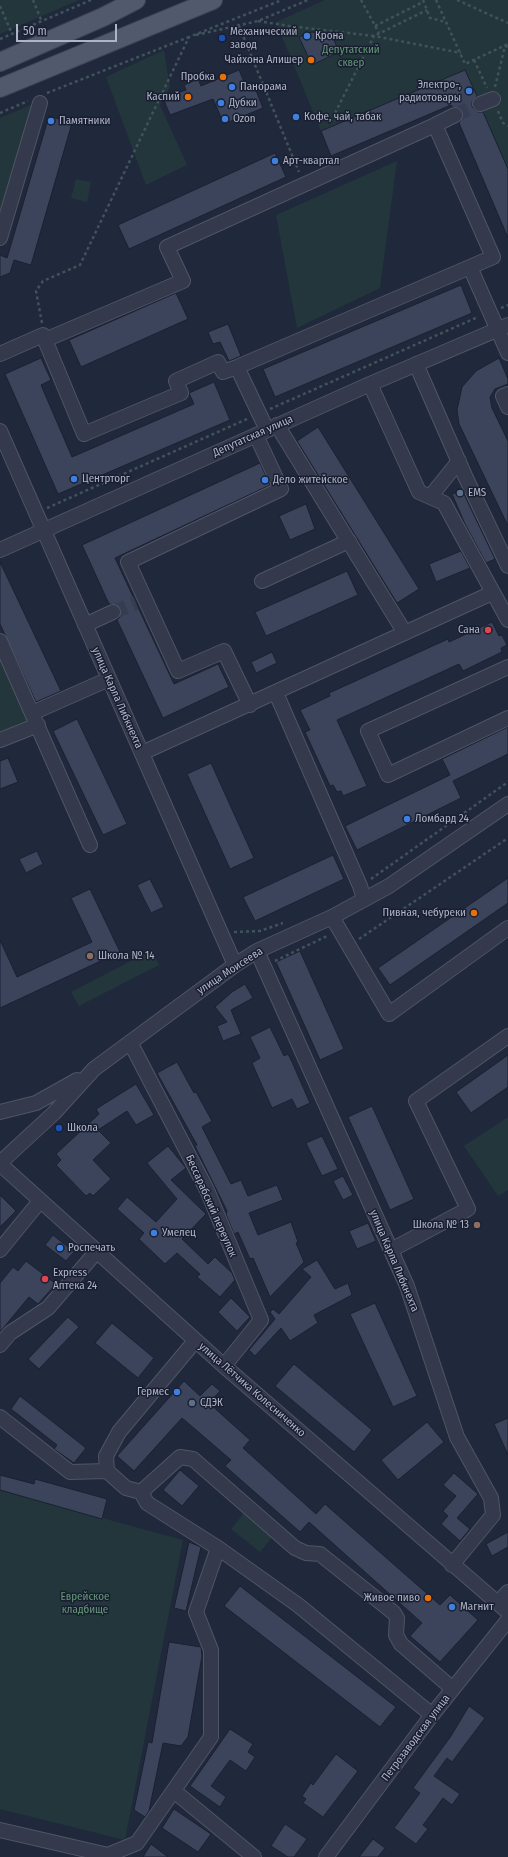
<!DOCTYPE html>
<html>
<head>
<meta charset="utf-8">
<style>
	body { margin:0 }
	#map { position:relative; width:508px; height:1857px; overflow:hidden; background:#20283b; font-family:"Fira Sans Condensed",sans-serif }
	canvas { display:block }
	.scale { position:absolute; left:16px; top:24px; width:101px; height:18px; box-sizing:border-box; border:2px solid #afb5c8; border-top:0; padding-left:5px; font-size:12px; line-height:14px; white-space:nowrap; color:#afb5c8; -webkit-text-stroke:3px #191f30; paint-order:stroke }
</style>
</head>
<body>
<div id="map">
<canvas width="508" height="1857"></canvas>
<div class="scale">50 m</div>
</div>
<script>
const ctx = document.querySelector('canvas').getContext('2d');
ctx.lineJoin = 'round';
function fill(path, color) {
  ctx.fillStyle = color;
  ctx.fill(path, 'evenodd');
}
function shape(rows) {
  const path = new Path2D();
  for (const r of rows) {
    path.moveTo(r[0], r[1]);
    for (let i = 2; i < r.length; i += 2) path.lineTo(r[i], r[i + 1]);
  }
  return path;
}
function strokePath(path, color, width, dash) {
  ctx.strokeStyle = color;
  ctx.lineWidth = width;
  ctx.lineCap = dash ? 'butt' : 'round';
  ctx.setLineDash(dash || []);
  ctx.stroke(path);
}
function write(font, color, halo, rows, align = 'center') {
  ctx.font = font + ' "Fira Sans Condensed",sans-serif';
  ctx.lineWidth = 3;
  ctx.setLineDash([]);
  ctx.textBaseline = 'middle';
  ctx.strokeStyle = halo;
  ctx.fillStyle = color;
  for (const [text, x, y, turn = 0] of rows) {
    ctx.save();
    ctx.translate(x, y);
    ctx.rotate((+turn || 0) * Math.PI / 180);
    ctx.textAlign = isNaN(turn) ? turn : align;
    if (halo) ctx.strokeText(text, 0, 0);
    ctx.fillText(text, 0, 0);
    ctx.restore();
  }
}
const green = shape([
	[0,0,79,0,0,34],
	[325,0,508,0,508,169,465,70,321,131,276,22],
	[164,50,170,87,160,105,187,165,146,185,106,77],
	[33,104,0,217,0,118],
	[397,161,380,288,297,328,276,215],
	[76,179,91,182,87,202,71,198],
	[0,654,31,723,0,735],
	[152,950,159,965,79,1006,71,992],
	[508,1117,508,1190,498,1196,464,1146],
	[0,1490,183,1540,125,1840,0,1809],
	[244,1513,273,1536,260,1552,231,1529]
]);
const building = shape([
	[312,32,332,35,339,52,312,65,299,37,312,32],
	[239,70,246,86,253,83,263,108,224,124,213,99,170,115,163,98,186,90,184,85,198,79,201,86,239,70],
	[465,70,477,96,472,102,472,107,478,112,483,112,508,169,508,238,459,123,463,115,459,108,452,107,451,105,331,156,321,131,465,70],
	[49,116,72,123,31,265,14,260,10,273,0,277,0,255,7,258,49,116],
	[275,153,286,177,129,249,118,225,275,153],
	[461,285,472,313,275,397,263,369,461,285],
	[176,293,188,319,81,367,69,340,176,293],
	[228,324,241,356,229,361,220,342,213,344,208,332,228,324],
	[41,358,51,380,41,385,72,457,194,404,189,393,214,382,230,420,58,494,5,374,41,358],
	[499,358,508,379,508,384,495,389,490,397,492,408,508,441,508,526,459,424,457,410,462,387,476,371,499,358],
	[318,427,419,589,397,603,297,441,318,427],
	[260,463,270,485,115,558,174,684,218,664,229,687,163,718,117,620,120,617,121,609,118,605,109,604,82,545,260,463],
	[462,490,495,559,486,563,465,524,452,494,462,490],
	[306,504,315,529,290,540,279,516,306,504],
	[461,551,470,568,436,582,429,564,461,551],
	[0,562,61,691,36,702,0,624,0,562],
	[347,571,358,595,266,636,255,612,347,571],
	[492,622,499,636,502,635,507,645,501,648,502,652,463,671,459,664,337,720,367,786,343,796,341,791,337,792,333,785,330,786,305,732,310,730,300,710,330,696,329,693,448,639,449,642,492,622],
	[272,652,277,663,256,673,251,662,272,652],
	[77,719,127,824,103,835,53,731,77,719],
	[508,727,508,754,453,781,461,798,357,850,345,826,450,775,442,759,508,727],
	[8,758,18,782,0,789,0,761,8,758],
	[211,763,254,858,230,869,187,774,211,763],
	[37,851,43,864,26,873,19,859,37,851],
	[333,855,344,879,255,921,243,897,333,855],
	[508,878,508,903,390,985,378,968,508,878],
	[150,879,164,907,151,913,137,885,150,879],
	[90,889,120,952,0,1008,0,940,17,977,92,942,71,898,90,889],
	[300,951,344,1049,320,1060,276,962,300,951],
	[245,984,253,998,231,1010,241,1034,223,1041,217,1026,227,1022,215,1007,232,992,245,984],
	[270,1027,284,1056,288,1054,292,1062,310,1103,297,1109,292,1099,272,1108,252,1063,260,1058,250,1037,270,1027],
	[508,1055,508,1087,471,1113,456,1092,508,1055],
	[177,1062,194,1093,196,1092,212,1121,202,1127,231,1184,241,1180,248,1196,277,1185,283,1200,249,1213,258,1235,291,1222,298,1242,296,1243,304,1262,270,1297,253,1258,250,1259,238,1232,234,1234,226,1214,227,1211,195,1146,197,1145,157,1073,177,1062],
	[136,1084,154,1115,136,1125,127,1111,98,1130,111,1143,93,1160,111,1179,93,1196,90,1193,86,1196,56,1165,61,1160,56,1154,99,1114,96,1109,136,1084],
	[372,1106,414,1199,390,1210,348,1117,372,1106],
	[322,1136,338,1169,322,1176,306,1143,322,1136],
	[168,1146,186,1168,171,1180,206,1214,182,1239,208,1264,215,1257,232,1273,235,1280,220,1297,197,1277,200,1274,177,1253,165,1264,139,1239,144,1233,117,1209,127,1197,156,1222,177,1199,147,1163,168,1146],
	[343,1176,353,1195,343,1200,333,1181,343,1176],
	[0,1195,16,1211,0,1227,0,1195],
	[368,1223,376,1241,357,1249,349,1231,368,1223],
	[53,1235,74,1252,66,1261,45,1245,53,1235],
	[317,1260,335,1289,348,1283,352,1295,314,1315,318,1323,290,1341,281,1328,255,1356,249,1350,275,1319,270,1312,273,1309,279,1314,311,1277,302,1269,317,1260],
	[26,1261,56,1284,38,1304,29,1297,0,1332,0,1283,13,1267,18,1271,26,1261],
	[231,1298,250,1317,237,1331,218,1312,231,1298],
	[375,1303,417,1396,393,1407,350,1314,375,1303],
	[68,1317,79,1327,39,1369,28,1359,68,1317],
	[112,1323,154,1358,138,1378,95,1343,112,1323],
	[294,1364,372,1430,354,1452,275,1386,294,1364],
	[184,1381,200,1396,212,1384,220,1391,209,1403,250,1440,243,1448,316,1514,325,1504,440,1605,450,1595,478,1620,440,1662,410,1636,422,1623,309,1522,300,1532,225,1466,231,1460,182,1418,134,1471,117,1456,184,1381],
	[20,1396,86,1448,74,1463,54,1449,57,1445,11,1409,20,1396],
	[508,1418,508,1455,494,1424,508,1418],
	[427,1422,444,1442,398,1480,381,1460,427,1422],
	[180,1470,199,1486,182,1506,163,1490,180,1470],
	[454,1473,478,1494,457,1518,470,1529,460,1541,441,1524,448,1516,443,1511,456,1496,443,1485,454,1473],
	[0,1475,34,1484,35,1479,107,1499,102,1519,0,1490,0,1475],
	[508,1532,508,1547,492,1556,486,1544,508,1532],
	[189,1542,201,1547,186,1611,174,1608,189,1542],
	[240,1586,396,1707,380,1727,224,1606,240,1586],
	[169,1642,201,1647,202,1656,188,1737,181,1746,163,1743,149,1811,145,1817,134,1810,148,1742,152,1743,169,1642],
	[469,1706,485,1718,452,1762,447,1758,434,1776,460,1794,452,1805,443,1798,438,1805,423,1825,428,1829,416,1844,394,1828,420,1793,413,1788,451,1736,469,1706],
	[230,1729,253,1744,248,1752,255,1757,246,1771,230,1760,211,1786,226,1797,220,1807,190,1786,230,1729],
	[336,1754,358,1771,323,1817,303,1803,306,1799,302,1796,311,1783,313,1785,336,1754],
	[174,1809,211,1834,198,1852,162,1828,174,1809],
	[285,1824,307,1839,294,1857,288,1857,271,1846,285,1824],
	[373,1839,385,1848,378,1857,359,1857,373,1839],
	[151,1844,168,1857,143,1857,151,1844]
]);
const minorTunnel = shape([
	[455,115,480,104],
	[113,612,136,603]
]);
const path = shape([
	[33,0,42,22],
	[361,0,379,33],
	[423,0,430,18,446,22],
	[436,0,465,64,508,44],
	[457,0,508,23],
	[0,6,12,34],
	[258,21,289,26,374,36,427,10],
	[239,26,299,172],
	[375,26,423,2],
	[196,35,258,21,308,0],
	[0,39,91,0],
	[474,60,487,88],
	[495,87,505,46,508,47],
	[47,93,189,37],
	[498,111,503,123,508,126],
	[0,113,28,101],
	[335,113,374,36,461,53],
	[501,308,508,305],
	[42,323,36,291,43,281,80,265,189,37,282,0],
	[270,409,478,317],
	[47,508,247,419],
	[371,879,508,782],
	[234,932,260,931,283,923],
	[359,939,508,838],
	[275,961,327,936]
]);
const minor = shape([
	[480,104,493,99],
	[435,125,455,115],
	[0,238,40,103],
	[45,340,183,281,167,247,435,125,493,257,470,267],
	[0,354,43,335,84,434,181,393,176,381,218,362,223,372,237,367],
	[416,364,465,476,508,566],
	[370,384,419,492,444,503,508,620],
	[508,394,503,396,508,407],
	[277,425,405,633],
	[267,430,237,367,470,267,508,353],
	[0,431,235,965],
	[430,497,459,461],
	[0,550,370,384,508,325],
	[262,581,349,541],
	[85,625,113,612],
	[0,641,90,845],
	[508,667,368,731,388,775,508,718],
	[276,693,360,886,364,899],
	[250,705,224,651,178,671,128,562,281,489,256,435],
	[32,713,109,679],
	[0,740,38,725],
	[142,753,492,593],
	[332,917,389,1014,508,928],
	[257,951,407,1286,457,1437,491,1498,493,1515,452,1565],
	[130,1042,207,1190,261,1320,224,1366],
	[0,1112,36,1103,77,1080],
	[0,1163,54,1113,94,1069,235,965,257,951,332,917,389,886,508,804],
	[0,1164,224,1366,508,1612],
	[0,1250,40,1201],
	[391,1250,468,1209,416,1101,508,1036],
	[0,1345,10,1333,48,1308,97,1251],
	[0,1417,70,1472,107,1471,126,1488,141,1492,147,1503,218,1548,298,1605,432,1715],
	[107,1471,106,1456,119,1432,195,1341],
	[141,1492,180,1457,193,1459,295,1548,306,1553,320,1554,394,1613,397,1618,396,1635,401,1644,453,1689],
	[498,1603,508,1592],
	[174,1791,254,1857],
	[0,1830,108,1855],
	[108,1855,137,1843,211,1737,211,1650,196,1612,218,1548],
	[326,1857,432,1715,508,1620]
]);
const major = shape([
	[0,62,103,17,136,0],
	[0,88,213,0]
]);
const markers = [
	[307,36,4,"#3f7fe0"],
	[222,38,4,"#1a4fb4"],
	[311,60,4,"#e8710a"],
	[223,77,4,"#e8710a"],
	[232,87,4,"#3f7fe0"],
	[469,91,4,"#3f7fe0"],
	[188,97,4,"#e8710a"],
	[221,103,4,"#3f7fe0"],
	[296,117,4,"#3f7fe0"],
	[225,119,4,"#3f7fe0"],
	[51,121,4,"#3f7fe0"],
	[275,161,4,"#3f7fe0"],
	[74,479,4,"#3f7fe0"],
	[265,480,4,"#3f7fe0"],
	[460,493,4,"#5c6f8a"],
	[488,630,4,"#e0444e"],
	[407,819,4,"#3f7fe0"],
	[474,913,4,"#e8710a"],
	[90,956,4,"#8d6e63"],
	[59,1128,4,"#1a4fb4"],
	[477,1225,4,"#8d6e63"],
	[154,1233,4,"#3f7fe0"],
	[60,1248,4,"#3f7fe0"],
	[45,1279,4,"#e0444e"],
	[177,1392,4,"#3f7fe0"],
	[192,1403,4,"#5c6f8a"],
	[428,1598,4,"#e8710a"],
	[452,1607,4,"#3f7fe0"]
];
const poiNames = [
	["Механический",230,32],
	["завод",230,45],
	["Крона",315,36],
	["Чайхона Алишер",303,60,"right"],
	["Пробка",215,77,"right"],
	["Электро-,",461,85,"right"],
	["радиотовары",461,98,"right"],
	["Панорама",240,87],
	["Каспий",180,97,"right"],
	["Дубки",229,103],
	["Кофе, чай, табак",304,117],
	["Ozon",233,119],
	["Памятники",59,121],
	["Арт-квартал",283,161],
	["Центрторг",82,479],
	["Дело житейское",273,480],
	["EMS",468,493],
	["Сана",480,630,"right"],
	["Ломбард 24",415,819],
	["Пивная, чебуреки",466,913,"right"],
	["Школа № 14",98,956],
	["Школа",67,1128],
	["Школа № 13",469,1225,"right"],
	["Умелец",162,1233],
	["Роспечать",68,1248],
	["Express",53,1273],
	["Аптека 24",53,1286],
	["Гермес",169,1392,"right"],
	["СДЭК",200,1403],
	["Живое пиво",420,1598,"right"],
	["Магнит",460,1607]
];
const parkNames = [
	["Депутатский",351,50],
	["сквер",351,63],
	["Еврейское",85,1597],
	["кладбище",85,1610]
];
const streetNames = [
	["Депутатская улица",253,436,-24],
	["улица Карла Либкнехта",117,698,66],
	["улица Моисеева",230,971,-33],
	["Бессарабский переулок",211,1206,66],
	["улица Карла Либкнехта",394,1261,67],
	["улица Лётчика Колесниченко",252,1390,41],
	["Петрозаводская улица",416,1738,-53]
];
fill(green, '#22363c');
fill(building, '#3c445c');
strokePath(building, '#1b2132', 1);
strokePath(minorTunnel, '#353d50', 14, [14, 7]);
strokePath(minor, '#4f5566', 16);
strokePath(major, '#3d4355', 20);
strokePath(path, '#40535a', 2.5, [3, 3]);
strokePath(minor, '#343a4b', 14);
strokePath(major, '#51596c', 18);
for (const [x, y, r, color] of markers) {
  const dot = new Path2D();
  dot.arc(x, y, r, 0, 2 * Math.PI);
  ctx.fillStyle = color;
  ctx.fill(dot);
  strokePath(dot, '#191f30', 1.5);
}
write('11px', '#afb5c8', '#191f30', poiNames, 'left');
write('11px', '#649a78', '#191f30', parkNames);
write('11px', '#afb5c8', '#191f30', streetNames);
</script>
</body>
</html>
